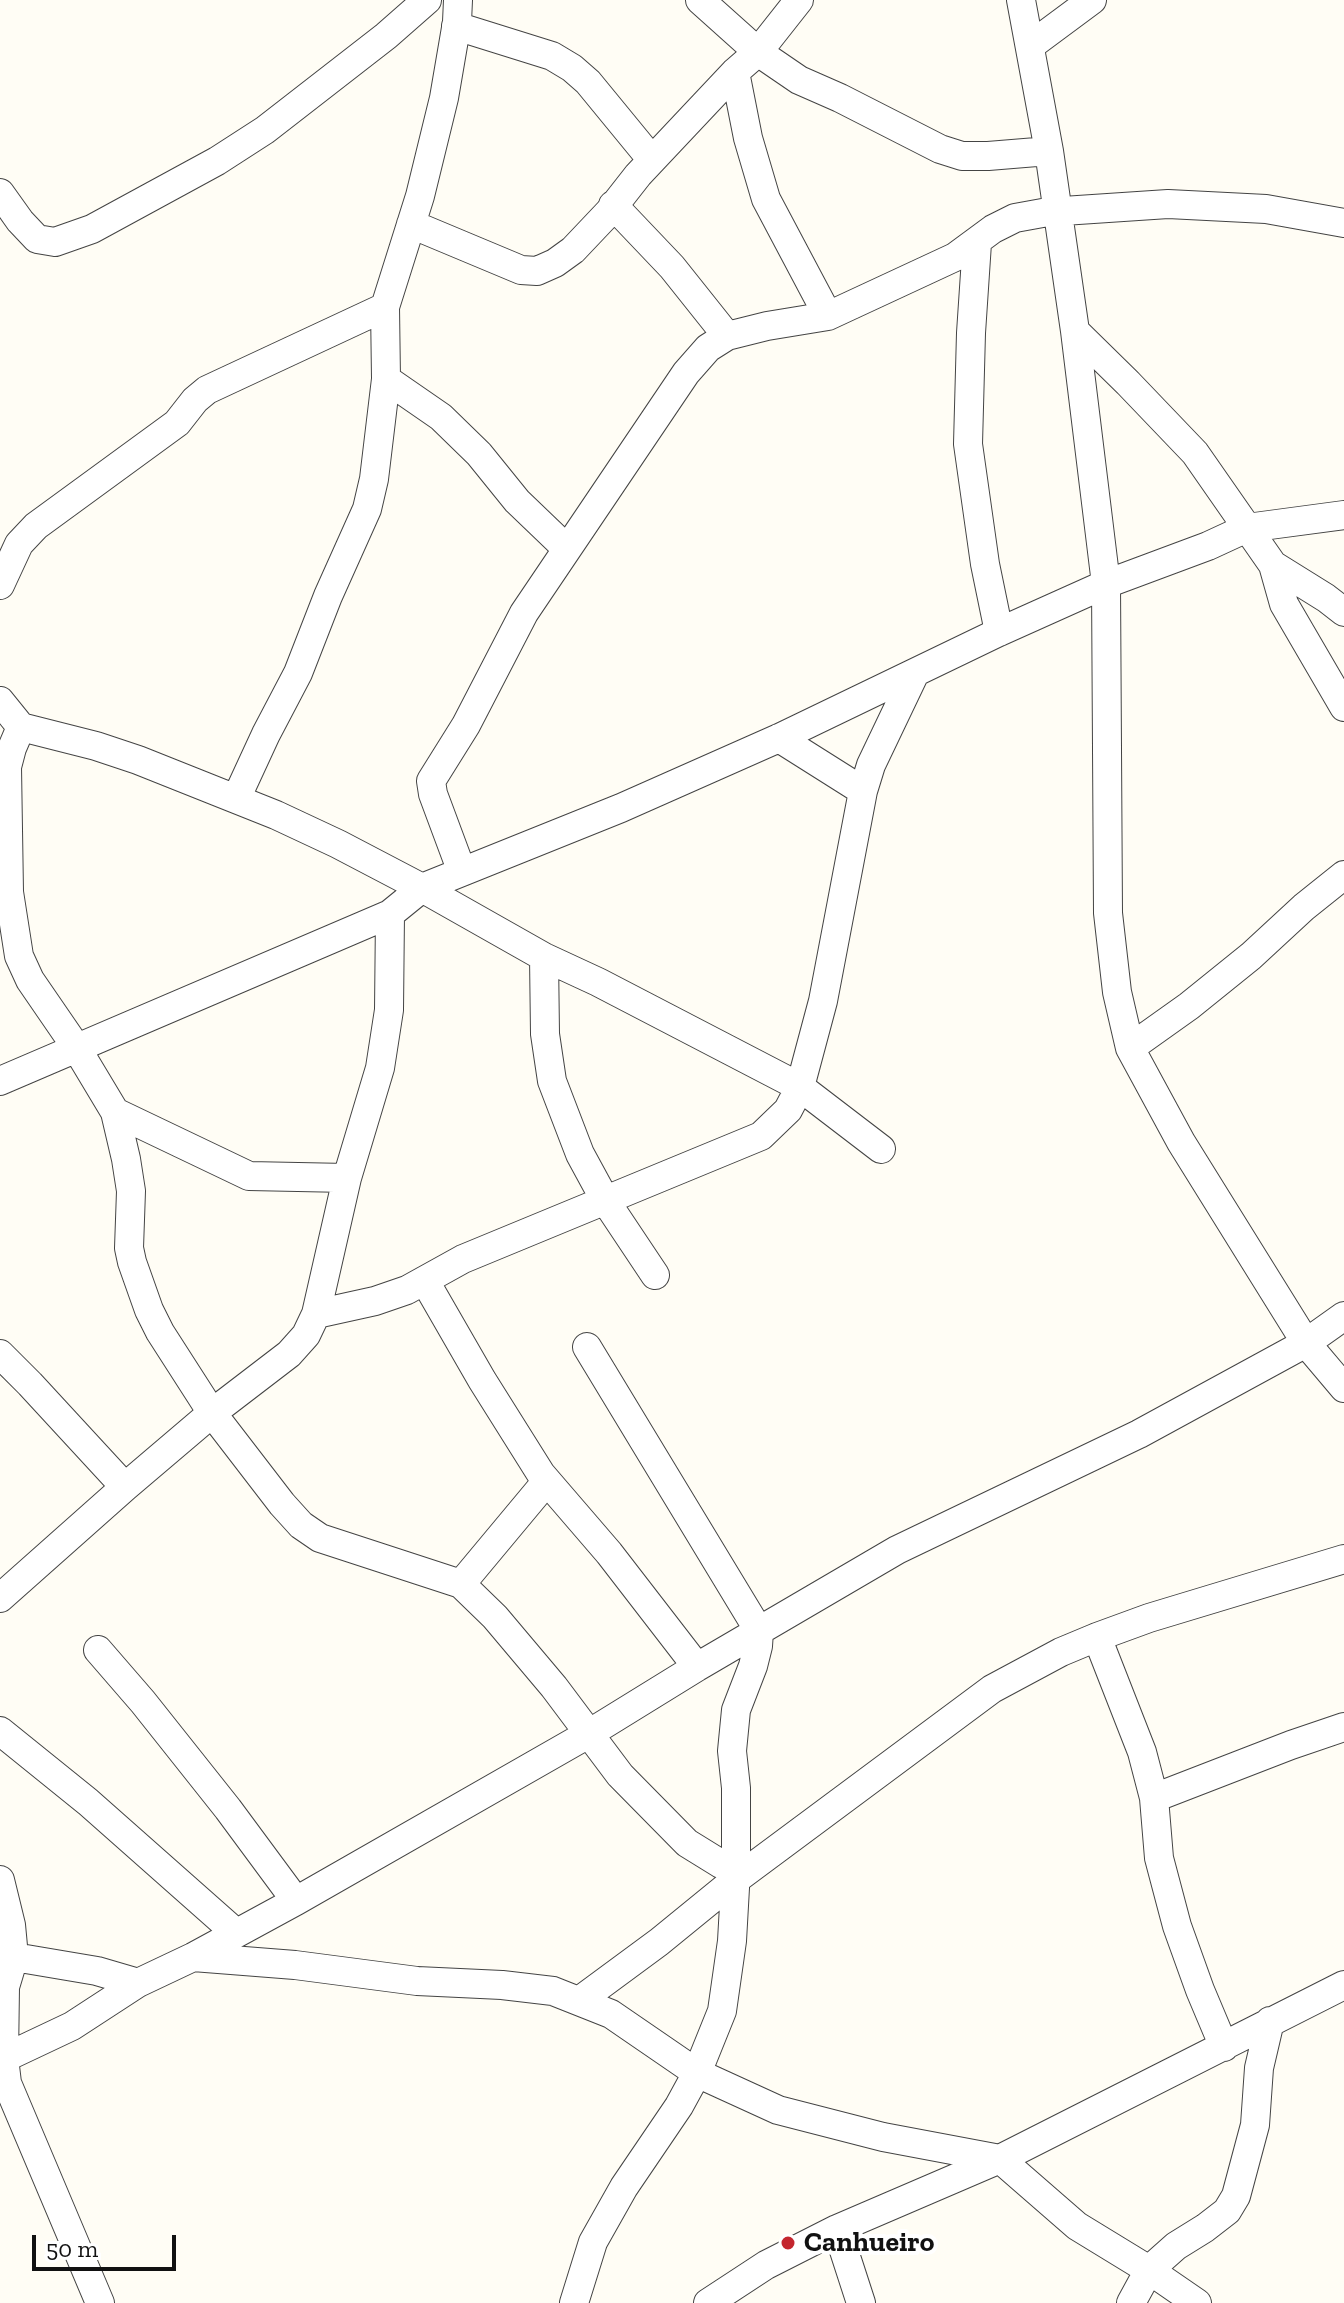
<!DOCTYPE html>
<html>
<head>
<meta charset="utf-8">
<style>
	body { margin:0 }
	#map { position:relative; width:1344px; height:2303px; overflow:hidden; background:#fffdf5; font-family:"Zilla Slab",serif }
	canvas { display:block }
	.scale { position:absolute; left:32px; top:2235px; width:144px; height:36px; box-sizing:border-box; border:4px solid #111; border-top:0; padding-left:10px; font-size:24px; line-height:28px; white-space:nowrap; color:#111; -webkit-text-stroke:6px #fff; paint-order:stroke }
</style>
</head>
<body>
<div id="map">
<canvas width="1344" height="2303"></canvas>
<div class="scale">50 m</div>
</div>
<script>
const ctx = document.querySelector('canvas').getContext('2d');
ctx.lineJoin = 'round';
function shape(rows) {
  const path = new Path2D();
  for (const r of rows) {
    path.moveTo(r[0], r[1]);
    for (let i = 2; i < r.length; i += 2) path.lineTo(r[i], r[i + 1]);
  }
  return path;
}
function strokePath(path, color, width, dash) {
  ctx.strokeStyle = color;
  ctx.lineWidth = width;
  ctx.lineCap = dash ? 'butt' : 'round';
  ctx.setLineDash(dash || []);
  ctx.stroke(path);
}
function write(font, color, halo, rows, align = 'center') {
  ctx.font = font + ' "Zilla Slab",serif';
  ctx.lineWidth = 8;
  ctx.setLineDash([]);
  ctx.textBaseline = 'middle';
  ctx.strokeStyle = halo;
  ctx.fillStyle = color;
  for (const [text, x, y, turn = 0] of rows) {
    ctx.save();
    ctx.translate(x, y);
    ctx.rotate((+turn || 0) * Math.PI / 180);
    ctx.textAlign = isNaN(turn) ? turn : align;
    if (halo) ctx.strokeText(text, 0, 0);
    ctx.fillText(text, 0, 0);
    ctx.restore();
  }
}
const minor = shape([
	[700,0,758,52,799,80,840,98,940,149,962,156,988,156,1049,151],
	[1021,0,1049,151,1075,331,1106,584,1108,913,1117,992,1130,1048,1181,1142,1306,1343,1344,1388],
	[456,26,552,56,572,68,588,82,652,160],
	[1030,46,1092,0],
	[735,72,748,138,766,199,828,316],
	[0,193,20,221,37,239,55,242,92,229,217,161,265,130,386,36,427,0],
	[613,205,672,267,727,336],
	[411,224,521,270,537,271,555,263,573,250,609,212,638,175,735,72,758,52,799,0],
	[977,243,971,333,968,444,985,564,999,632],
	[1075,331,1128,383,1195,453,1273,565,1326,598,1344,612],
	[386,379,441,417,479,454,517,501,567,549],
	[1273,565,1284,604,1344,707],
	[0,585,19,544,36,526,177,423,195,400,207,390,385,307],
	[0,701,21,727,96,746,138,760,276,815,338,844,422,888,544,957,598,982,800,1087,881,1149],
	[21,727,12,748,7,767,9,892,19,956,30,980,76,1047,115,1112,126,1159,131,1191,129,1248,132,1262,149,1310,160,1332,212,1413,282,1504,301,1525,320,1538,461,1584,495,1617,554,1687,620,1775,687,1843,721,1864,736,1870],
	[779,738,863,791],
	[236,799,266,734,298,673,328,596,367,509,374,479,386,379,385,307,420,196,444,98,457,22,458,0],
	[462,872,433,794,431,781,466,725,524,613,686,373,708,348,727,336,767,326,828,316,955,257,993,229,1015,218,1048,212,1168,204,1266,209,1344,223],
	[544,957,545,1034,552,1081,580,1154,605,1200,655,1275],
	[1130,1048,1189,1006,1251,956,1304,907,1344,875],
	[0,1081,390,914,422,888,621,808,779,738,999,632,1106,584,1208,546,1247,528,1344,515],
	[115,1112,249,1176,347,1178],
	[425,1281,482,1380,541,1474,609,1553,697,1667],
	[316,1314,375,1301,407,1290,463,1259,761,1136,788,1110,800,1087,823,1001,863,791,871,765,914,675],
	[0,1354,30,1384,125,1487],
	[461,1584,546,1482],
	[0,1598,125,1487,212,1413,289,1354,306,1335,316,1314,347,1178,380,1068,389,1010,390,914],
	[1097,1637,1142,1752,1154,1798,1159,1858,1177,1926,1200,1990,1224,2047],
	[98,1650,143,1702,228,1809,296,1901],
	[0,1731,88,1802,236,1933],
	[1154,1798,1291,1745,1344,1727],
	[0,1880,11,1925,14,1957,5,1987,4,2058,7,2083,100,2303],
	[193,1957,295,1965,417,1981,502,1985,553,1991,611,2014,697,2073,778,2110,883,2137,1000,2159,1077,2226,1149,2270,1197,2303],
	[0,1958,14,1957,97,1971,138,1983],
	[579,2001,659,1942,735,1880,992,1689,1061,1652,1097,1637,1149,1618,1344,1559],
	[0,2060,72,2026,138,1983,193,1957,296,1901,590,1733,697,1667,897,1550,1139,1434,1306,1343,1344,1316],
	[837,2229,861,2303],
	[574,2303,593,2242,624,2187,679,2106,697,2073,722,2011,732,1941,736,1870,736,1788,732,1751,736,1710,753,1666,758,1646,759,1631,587,1347],
	[708,2303,766,2265,837,2229,1000,2159,1344,1985],
	[1131,2303,1149,2270,1176,2246,1205,2228,1227,2211,1236,2196,1255,2125,1259,2068,1270,2021]
]);
const markers = [
	[788,2243,8,"#c4262e"]
];
const poiNames = [
	["Canhueiro",804,2243]
];
strokePath(minor, '#444', 30);
strokePath(minor, '#fff', 28);
for (const [x, y, r, color] of markers) {
  const dot = new Path2D();
  dot.arc(x, y, r, 0, 2 * Math.PI);
  ctx.fillStyle = color;
  ctx.fill(dot);
  strokePath(dot, '#fff', 3);
}
write('bold 28px', '#111', '#fff', poiNames, 'left');
</script>
</body>
</html>
